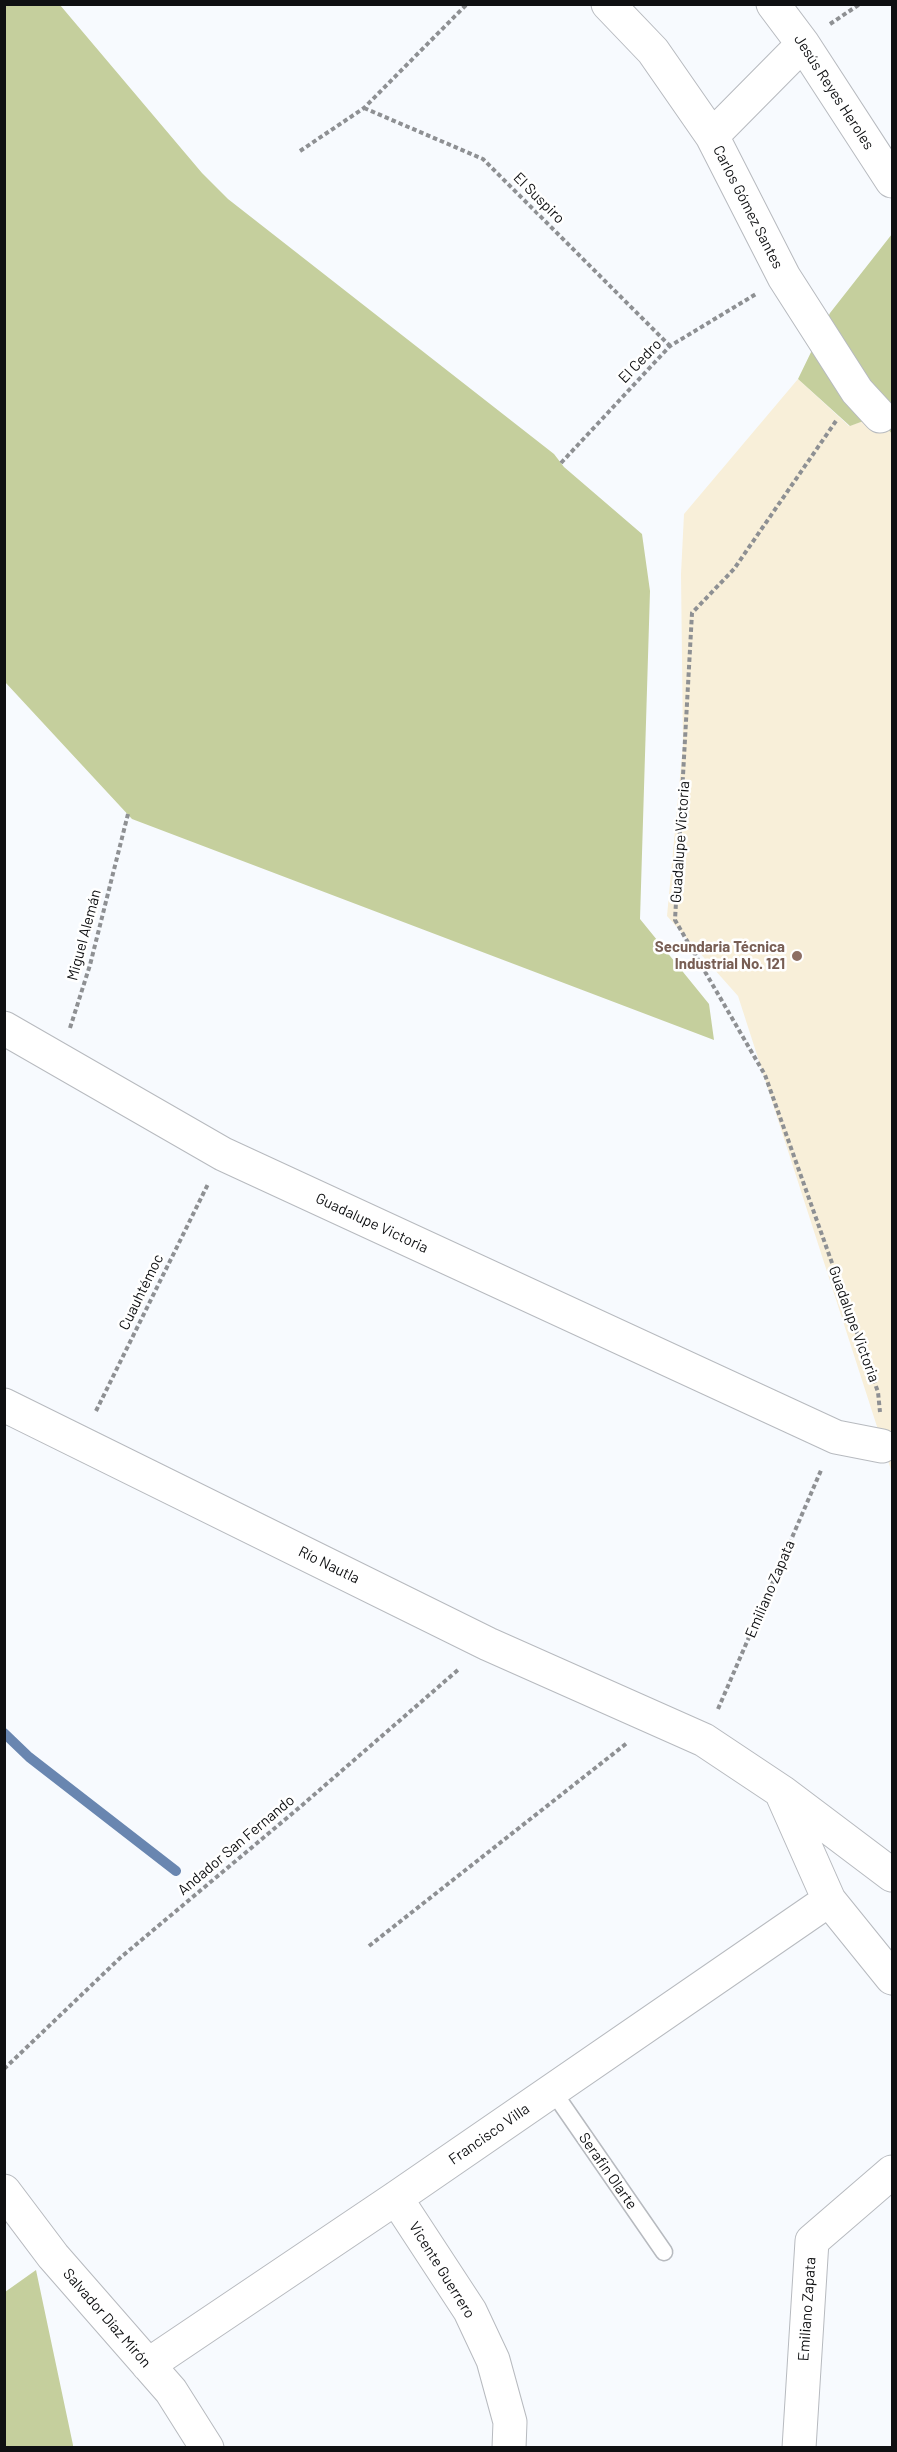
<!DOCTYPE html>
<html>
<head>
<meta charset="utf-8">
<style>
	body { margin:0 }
	#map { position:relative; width:897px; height:2452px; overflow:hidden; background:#f7fafe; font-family:Barlow,sans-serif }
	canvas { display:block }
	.frame { position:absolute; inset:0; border:6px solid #0f1012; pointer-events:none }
</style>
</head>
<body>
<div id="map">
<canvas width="897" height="2452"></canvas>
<div class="frame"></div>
</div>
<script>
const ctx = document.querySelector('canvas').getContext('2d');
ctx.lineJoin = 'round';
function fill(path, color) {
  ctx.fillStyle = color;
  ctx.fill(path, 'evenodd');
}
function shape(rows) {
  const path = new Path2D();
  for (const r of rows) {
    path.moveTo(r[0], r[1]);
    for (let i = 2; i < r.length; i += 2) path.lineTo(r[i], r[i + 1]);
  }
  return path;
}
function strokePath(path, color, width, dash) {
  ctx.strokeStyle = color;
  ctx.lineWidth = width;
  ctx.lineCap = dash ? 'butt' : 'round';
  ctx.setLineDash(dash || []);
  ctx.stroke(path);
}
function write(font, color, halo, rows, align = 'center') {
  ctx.font = font + ' Barlow,sans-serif';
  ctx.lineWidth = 5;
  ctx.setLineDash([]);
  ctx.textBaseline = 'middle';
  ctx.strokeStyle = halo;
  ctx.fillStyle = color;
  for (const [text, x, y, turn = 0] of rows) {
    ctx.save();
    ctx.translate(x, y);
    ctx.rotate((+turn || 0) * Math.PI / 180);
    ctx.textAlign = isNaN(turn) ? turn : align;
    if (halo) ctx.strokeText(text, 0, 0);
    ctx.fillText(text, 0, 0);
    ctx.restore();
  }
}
const industrial = shape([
	[798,379,849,426,877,416,892,434,892,1473,738,996,667,916,683,745,681,574,684,514]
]);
const green = shape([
	[5,4,60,5,202,173,228,199,554,454,564,467,642,534,650,591,640,919,709,1004,714,1040,132,819,5,682],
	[892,234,892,434,877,416,850,426,798,379,830,313],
	[36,2270,73,2445,73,2447,5,2447,5,2292]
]);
const stream = shape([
	[4,1733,29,1757,176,1871]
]);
const path = shape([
	[830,24,860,4],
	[364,108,483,159,670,346],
	[300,151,364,108,467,4],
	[836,421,734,569,692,613,675,920,765,1075,878,1392,880,1412],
	[561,463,670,346,756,294],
	[70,1028,90,965,128,814],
	[96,1411,208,1184],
	[718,1709,822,1468],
	[369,1946,627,1743],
	[4,2069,120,1958,300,1807,459,1669]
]);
const service = shape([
	[552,2090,664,2252]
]);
const minor = shape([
	[608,4,653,51,712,136,784,277,857,391,880,416],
	[773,4,803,44,892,181],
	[712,136,803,44],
	[4,1028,223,1154,836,1437,882,1446],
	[4,1405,488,1644,704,1740,782,1792,892,1875],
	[782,1794,829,1900,892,1978],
	[4,2191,53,2256,171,2391,207,2448],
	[396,2198,470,2311,493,2360,510,2422,509,2448],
	[148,2365,396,2198,829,1900],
	[799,2448,812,2241,892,2172]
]);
const markers = [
	[797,956,6,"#8d6e63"]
];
const streetNames = [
	["Jesús Reyes Heroles",834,92,57],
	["El Suspiro",539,198,45],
	["Carlos Gómez Santes",748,207,63],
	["El Cedro",640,361,-46],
	["Guadalupe Victoria",680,842,-86],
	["Miguel Alemán",84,935,-75],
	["Guadalupe Victoria",372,1223,25],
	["Cuauhtémoc",141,1292,-64],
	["Guadalupe Victoria",854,1324,70],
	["Río Nautla",329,1565,26],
	["Emiliano Zapata",770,1589,-67],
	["Andador San Fernando",236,1845,-40],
	["Francisco Villa",489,2134,-35],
	["Serafin Olarte",608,2171,55],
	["Vicente Guerrero",442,2270,58],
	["Emiliano Zapata",807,2309,-86],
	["Salvador Díaz Mirón",107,2318,49]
];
const educationNames = [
	["Secundaria Técnica",785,947],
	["Industrial No. 121",785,964]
];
fill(industrial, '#f8efd9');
fill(green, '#c5cf9d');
strokePath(stream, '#6986b0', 10);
strokePath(service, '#b7babf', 19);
strokePath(minor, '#b7babf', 35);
strokePath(path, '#8e9093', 4, [4.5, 3]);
strokePath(service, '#fff', 16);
strokePath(minor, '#fff', 33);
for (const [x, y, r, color] of markers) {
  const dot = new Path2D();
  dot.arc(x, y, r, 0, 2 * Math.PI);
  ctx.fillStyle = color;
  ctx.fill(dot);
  strokePath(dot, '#fff', 2);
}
write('15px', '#0f1012', '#fff', streetNames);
write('bold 15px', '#785e54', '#fff', educationNames, 'right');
</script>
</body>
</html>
